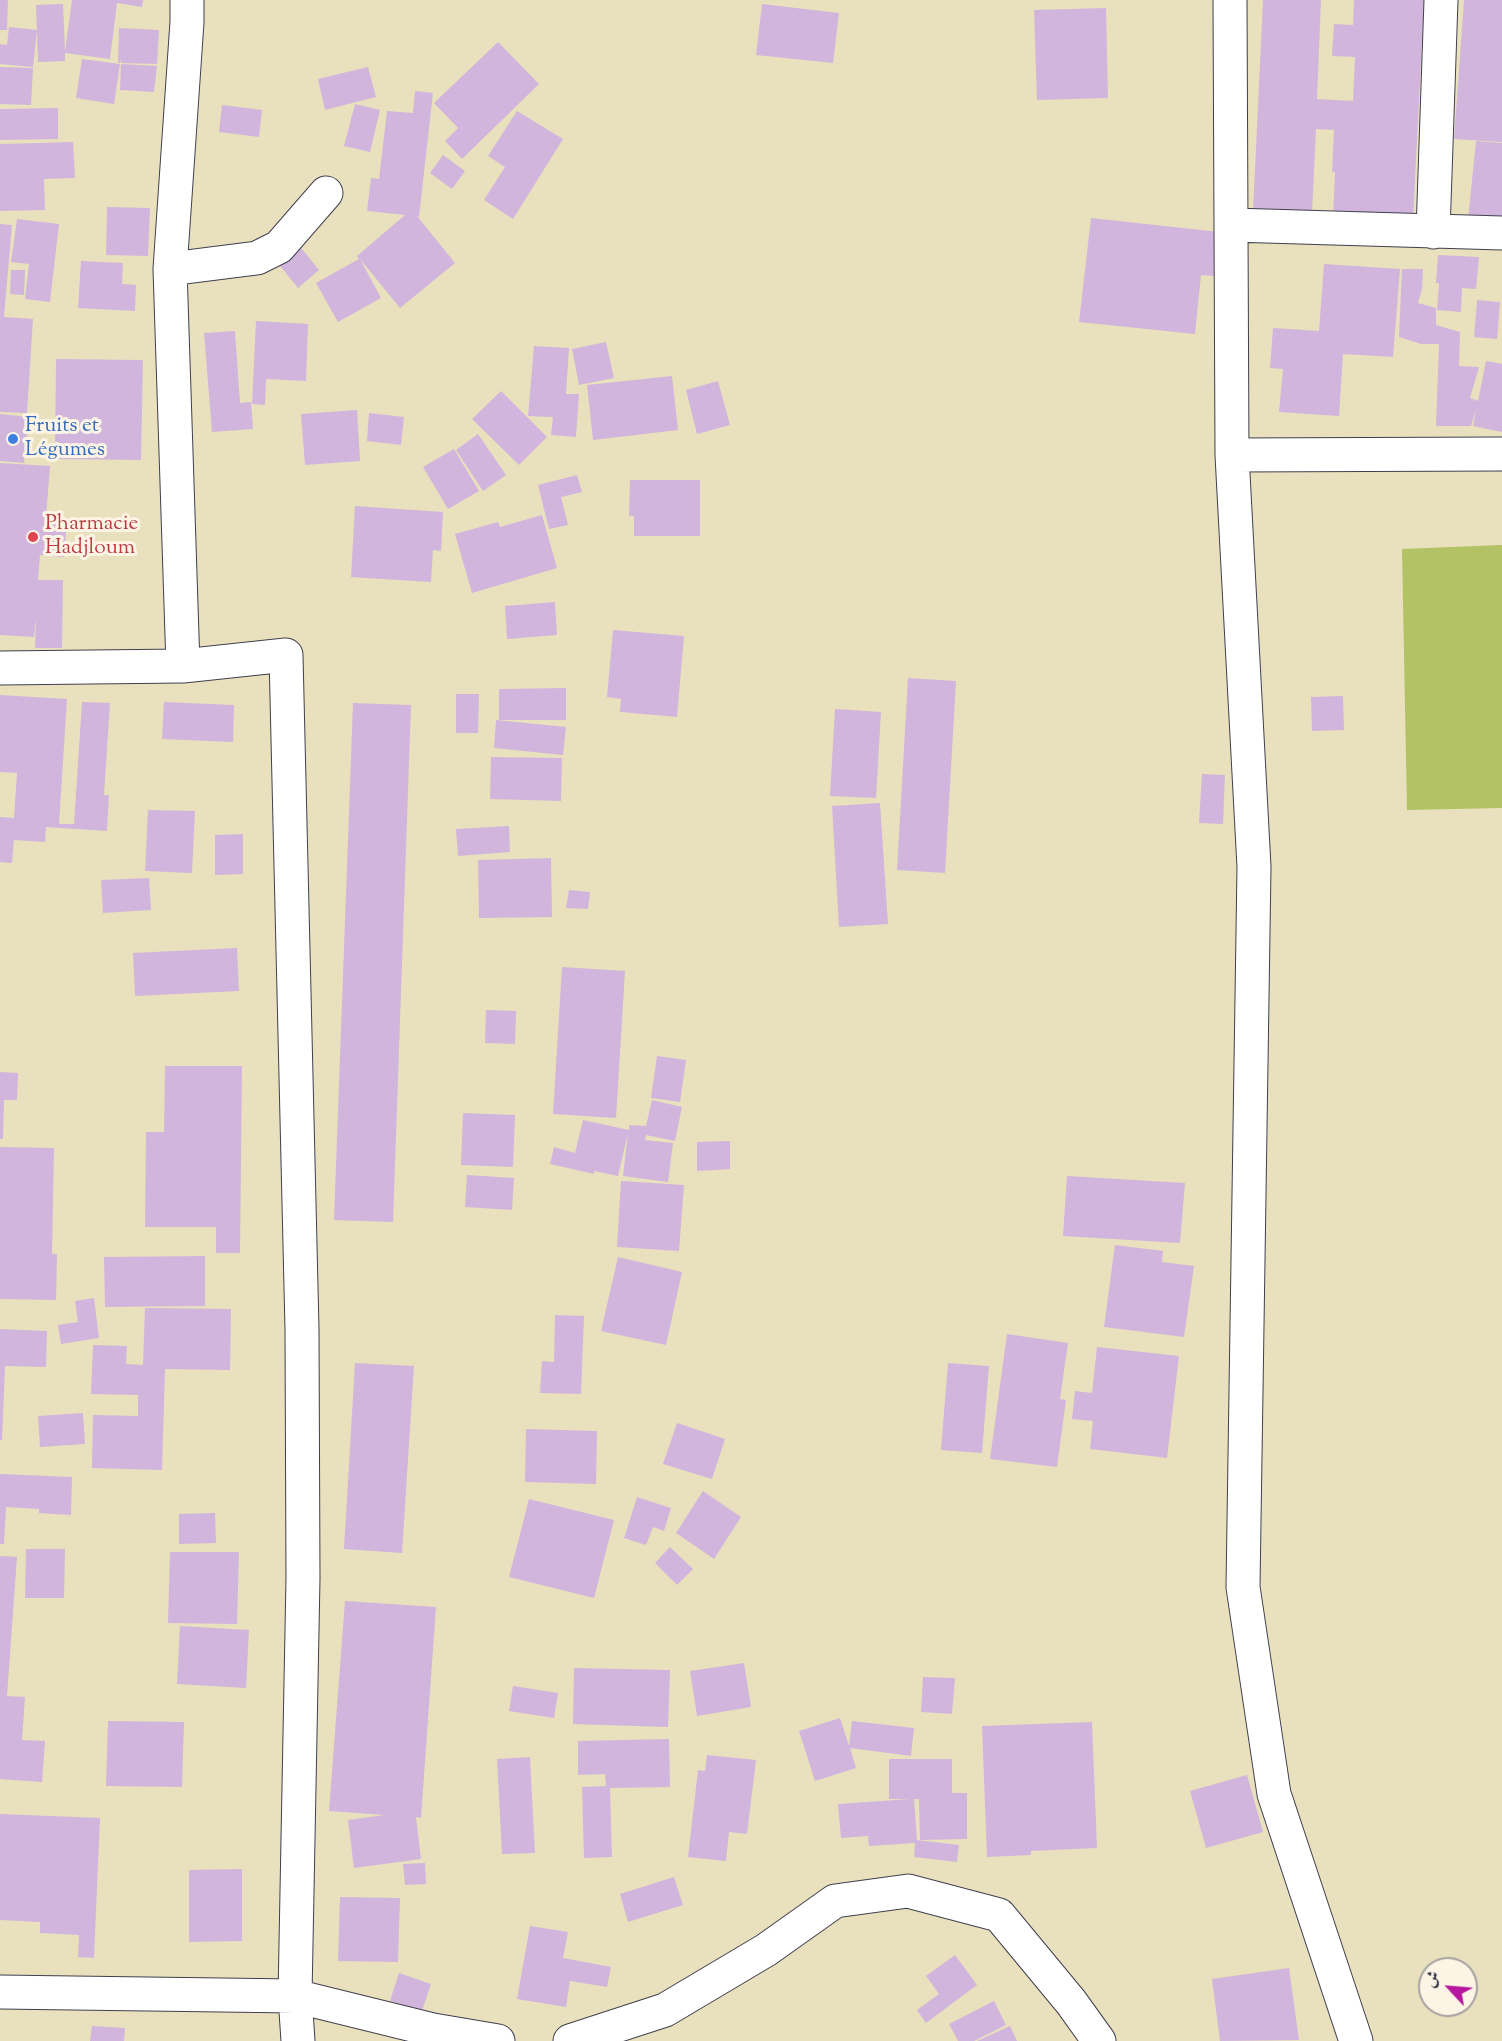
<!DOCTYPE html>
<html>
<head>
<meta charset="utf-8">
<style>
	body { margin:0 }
	#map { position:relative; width:1502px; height:2041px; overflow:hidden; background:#e9e1bd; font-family:"Sorts Mill Goudy",Amiri,serif }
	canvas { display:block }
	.north { position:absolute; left:1418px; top:1957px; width:60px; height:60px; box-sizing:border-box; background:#fcf5e5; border:2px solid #a5a1a1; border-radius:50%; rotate:296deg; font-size:16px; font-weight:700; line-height:24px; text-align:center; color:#22223b }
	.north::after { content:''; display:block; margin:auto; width:21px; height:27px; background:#b5179e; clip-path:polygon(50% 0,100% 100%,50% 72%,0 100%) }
</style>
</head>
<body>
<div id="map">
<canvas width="1502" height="2041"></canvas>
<div class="north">ش</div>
</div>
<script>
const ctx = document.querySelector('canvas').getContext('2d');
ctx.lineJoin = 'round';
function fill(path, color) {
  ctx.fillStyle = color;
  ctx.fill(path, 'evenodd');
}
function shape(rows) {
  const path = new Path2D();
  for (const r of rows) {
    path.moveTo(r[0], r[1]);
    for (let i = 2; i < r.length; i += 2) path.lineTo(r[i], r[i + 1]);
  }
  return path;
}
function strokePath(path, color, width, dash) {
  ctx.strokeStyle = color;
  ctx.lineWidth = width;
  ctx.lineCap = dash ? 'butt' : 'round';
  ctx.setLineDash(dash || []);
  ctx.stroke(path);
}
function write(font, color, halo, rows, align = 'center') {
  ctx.font = font + ' "Sorts Mill Goudy",serif';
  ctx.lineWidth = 6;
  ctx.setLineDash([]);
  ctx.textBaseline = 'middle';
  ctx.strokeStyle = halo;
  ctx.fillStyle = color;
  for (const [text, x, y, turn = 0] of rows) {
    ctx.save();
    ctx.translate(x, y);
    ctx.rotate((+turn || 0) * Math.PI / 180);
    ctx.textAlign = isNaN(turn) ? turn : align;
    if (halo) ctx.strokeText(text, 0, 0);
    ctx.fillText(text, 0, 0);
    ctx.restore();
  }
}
const green = shape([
	[1502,545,1502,808,1407,810,1402,549]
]);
const building = shape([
	[0,0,8,0,7,30,0,30],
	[72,0,143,0,142,7,117,3,110,59,65,53,65,61,38,62,36,5,63,4,65,51],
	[1263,0,1321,0,1317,99,1353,101,1355,57,1332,56,1334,24,1353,25,1354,0,1424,0,1413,220,1333,217,1335,172,1332,172,1334,130,1316,129,1312,213,1253,211],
	[1464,0,1502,0,1502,142,1454,139],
	[762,4,839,13,833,63,756,55],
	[1106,8,1108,98,1037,100,1034,10],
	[9,27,37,30,33,67,0,64,0,44,7,45],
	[119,28,159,30,157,64,121,63,121,58,120,63,118,63],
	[498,42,539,84,462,159,445,141,458,128,434,103],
	[82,59,120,64,114,104,76,98],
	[121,64,157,66,154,92,120,90],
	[0,67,33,68,31,105,0,104],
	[368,67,376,97,325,110,318,79],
	[415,91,433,93,419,217,417,216,455,263,400,308,360,259,381,298,338,322,316,283,359,259,357,256,405,215,367,211,371,178,379,179,387,111,413,113],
	[355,104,380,110,370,152,344,146],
	[222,105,262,110,259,137,219,132],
	[58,108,58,139,0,140,0,109],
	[517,111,563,139,513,219,484,200,505,167,488,156],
	[1476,141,1502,143,1502,223,1468,220],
	[73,142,75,178,44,179,45,210,0,211,0,144],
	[443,155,465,171,452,189,430,173],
	[107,207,150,208,148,256,106,255],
	[1091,218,1220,232,1214,276,1201,275,1195,334,1079,322],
	[17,219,59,224,50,302,25,299,29,264,11,262],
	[0,224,12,225,4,317,33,319,27,413,0,412],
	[298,244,319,270,298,288,277,262],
	[1438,255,1479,257,1476,289,1462,288,1461,312,1437,310,1439,283,1436,283],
	[81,261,123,263,122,284,136,285,135,311,78,308],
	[1324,264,1400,269,1393,357,1343,354,1339,416,1279,412,1283,369,1270,368,1273,328,1319,331],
	[1402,269,1423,269,1422,289,1418,303,1436,308,1436,325,1460,332,1459,366,1479,367,1470,398,1478,401,1486,361,1502,364,1502,432,1473,426,1476,410,1471,426,1436,426,1439,344,1421,344,1399,337],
	[11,270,25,270,24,295,10,294],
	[1477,300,1500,302,1497,339,1474,337],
	[256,321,308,324,306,381,266,379,265,405,252,404],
	[235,331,240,403,251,402,253,429,212,432,204,333],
	[606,342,614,378,579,385,572,349],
	[534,346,569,348,566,394,579,394,576,437,551,435,553,417,528,416],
	[56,359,143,360,141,460,55,459],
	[672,376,678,430,593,440,587,385],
	[718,381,730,425,697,434,686,390],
	[501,391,547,437,519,465,472,419],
	[357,410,360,461,305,465,301,414],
	[369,413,404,417,401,445,367,441],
	[0,414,29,417,24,463,0,461],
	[478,434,506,475,483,491,456,450],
	[454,449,479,491,448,509,423,467],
	[0,463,50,466,46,517,67,518,64,557,40,555,38,580,63,580,62,648,35,648,36,617,34,637,0,635],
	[577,475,582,492,561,497,568,525,549,529,538,485],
	[630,480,700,480,700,536,634,536,634,516,629,516],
	[355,506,443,512,441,551,433,550,431,582,351,577],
	[542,515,557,568,472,593,455,534,498,522,500,527],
	[555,602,557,635,507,639,505,606],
	[613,630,684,636,677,717,620,712,621,699,607,697],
	[908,678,956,681,945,873,897,870],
	[566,688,566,720,499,720,499,689],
	[456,694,479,694,478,733,456,733],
	[0,695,67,699,59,824,74,824,82,702,110,703,104,795,109,795,107,831,46,827,45,842,14,840,12,863,0,862,0,817,14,818,17,773,0,772],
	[1343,696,1344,730,1312,731,1311,697],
	[164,702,234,705,233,742,162,739],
	[353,703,411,705,393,1222,334,1220],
	[835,709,881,712,876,798,830,796],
	[496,720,566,727,563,755,494,748],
	[491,757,562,758,561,801,490,799],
	[1202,774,1225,775,1223,824,1199,823],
	[880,803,888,924,839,927,832,806],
	[148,810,195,811,192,873,145,871],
	[509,826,510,852,458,856,456,829],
	[243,834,243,874,215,875,215,835],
	[551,858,552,917,479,918,478,860],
	[149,878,151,910,103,913,101,880],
	[569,890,590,892,588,909,566,908],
	[237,948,239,991,135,996,133,953],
	[562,967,625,971,616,1118,553,1114],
	[486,1010,516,1011,515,1044,485,1043],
	[657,1056,686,1060,680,1102,651,1098],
	[165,1066,242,1066,240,1253,216,1253,216,1227,145,1227,146,1132,164,1132],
	[0,1072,18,1073,17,1100,4,1100,3,1139,0,1139],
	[652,1100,682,1107,675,1141,646,1135,645,1140,673,1143,668,1182,623,1176,628,1133,618,1176,594,1171,594,1174,550,1164,554,1147,575,1153,583,1120,629,1130,629,1125,646,1126],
	[463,1113,515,1115,513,1167,461,1165],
	[730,1141,730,1169,697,1171,697,1142],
	[0,1147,54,1148,52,1254,57,1254,56,1300,0,1299],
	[467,1175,514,1178,512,1210,465,1207],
	[1067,1176,1185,1183,1180,1243,1063,1236],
	[621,1181,684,1185,679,1251,617,1247],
	[1115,1245,1163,1251,1162,1262,1194,1266,1184,1337,1104,1327],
	[205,1256,205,1306,105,1307,104,1257],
	[618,1257,682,1272,666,1345,601,1331],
	[94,1298,99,1338,61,1344,58,1325,78,1322,75,1301],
	[145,1308,231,1309,230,1370,165,1369,162,1470,92,1468,93,1415,138,1416,138,1395,91,1394,93,1345,127,1346,126,1364,143,1365],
	[555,1315,584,1316,581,1394,540,1393,542,1361,554,1362],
	[0,1329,47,1331,46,1367,5,1366,2,1440,0,1440],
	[1007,1334,1068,1343,1060,1399,1066,1400,1057,1467,990,1459],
	[1097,1347,1179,1356,1167,1458,1090,1449,1093,1421,1072,1419,1075,1391,1092,1393],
	[355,1363,414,1366,402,1553,344,1549],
	[948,1363,989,1366,982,1453,941,1450],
	[83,1413,85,1444,40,1447,38,1416],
	[677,1423,725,1439,712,1479,663,1464],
	[526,1429,597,1431,596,1484,525,1482],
	[0,1474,72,1477,71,1515,39,1513,39,1509,6,1507,4,1544,0,1544],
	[703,1491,741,1517,714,1559,676,1533],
	[637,1497,671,1508,664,1531,653,1527,646,1545,624,1538],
	[529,1499,614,1520,594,1598,509,1577],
	[215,1513,216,1543,179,1544,179,1514],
	[670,1547,693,1569,677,1585,655,1563],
	[26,1549,65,1549,64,1598,25,1598],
	[170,1552,239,1552,237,1624,168,1623],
	[0,1556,17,1557,7,1696,25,1697,22,1740,45,1741,42,1782,0,1779],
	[345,1601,436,1607,421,1818,416,1817,421,1859,354,1868,348,1820,384,1815,329,1811],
	[180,1626,249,1630,246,1688,177,1684],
	[744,1663,751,1707,697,1716,690,1671],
	[574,1668,670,1670,668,1727,573,1724],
	[923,1677,955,1678,952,1714,921,1712],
	[513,1686,558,1693,554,1718,509,1711],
	[840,1718,849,1746,852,1721,914,1728,911,1756,850,1748,856,1768,815,1781,799,1731],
	[108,1721,184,1722,182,1787,106,1786],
	[1092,1722,1097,1848,1031,1851,1031,1855,987,1857,982,1726],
	[669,1739,670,1787,610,1788,612,1857,584,1858,582,1787,606,1786,605,1774,578,1775,578,1741],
	[707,1755,756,1760,747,1834,729,1832,726,1861,688,1857,698,1770,705,1771],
	[530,1757,535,1853,502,1854,497,1759],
	[889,1759,952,1759,952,1793,967,1793,967,1839,920,1840,919,1799,914,1799,917,1840,959,1845,957,1862,914,1857,915,1843,869,1846,868,1836,841,1838,838,1804,910,1799,889,1799],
	[1247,1775,1263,1832,1206,1848,1190,1791],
	[0,1814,100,1818,94,1958,78,1957,79,1935,40,1933,40,1922,0,1920],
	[425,1863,426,1884,405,1885,403,1864],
	[242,1869,242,1941,189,1942,189,1870],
	[674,1877,683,1905,628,1922,620,1894],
	[340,1897,400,1898,398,1962,338,1961],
	[530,1926,568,1932,563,1958,611,1967,607,1987,570,1981,566,2007,517,1999],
	[955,1955,977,1985,926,2023,917,2010,939,1994,926,1976],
	[1289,1968,1299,2040,1220,2041,1212,1979],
	[399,1973,431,1984,422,2011,390,2001],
	[994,2001,1006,2025,974,2041,958,2041,949,2024],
	[92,2026,125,2028,124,2041,90,2041],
	[1010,2026,1017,2041,977,2041]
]);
const minor = shape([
	[1230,0,1232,455,1254,867,1243,1587,1274,1794,1356,2041],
	[1232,225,1502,233],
	[1433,232,1441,0],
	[170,269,257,258,279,247,326,193],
	[1232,455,1502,454],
	[183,666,170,269,187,22,187,0],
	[0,668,183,666,286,655,302,1329,303,1578,295,1996,0,1992],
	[298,2041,295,1996,433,2030,498,2041],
	[570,2041,665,2010,766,1950,835,1901,908,1891,999,1915,1071,2002,1099,2041]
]);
const markers = [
	[13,439,6,"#3f7fe0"],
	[33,537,6,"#e0444e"]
];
const shopNames = [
	["Fruits et",25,427],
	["Légumes",25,451]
];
const healthNames = [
	["Pharmacie",45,525],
	["Hadjloum",45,549]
];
fill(green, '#b2c265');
fill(building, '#d1b5dc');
strokePath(minor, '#403f4e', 35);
strokePath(minor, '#fff', 33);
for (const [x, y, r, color] of markers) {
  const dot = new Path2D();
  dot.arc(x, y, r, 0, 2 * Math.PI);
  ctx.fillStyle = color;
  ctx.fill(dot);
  strokePath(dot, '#fcf5e5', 2);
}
write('21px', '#366cbe', '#fcf5e5', shopNames, 'left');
write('21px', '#be3a42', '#fcf5e5', healthNames, 'left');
</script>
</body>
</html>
